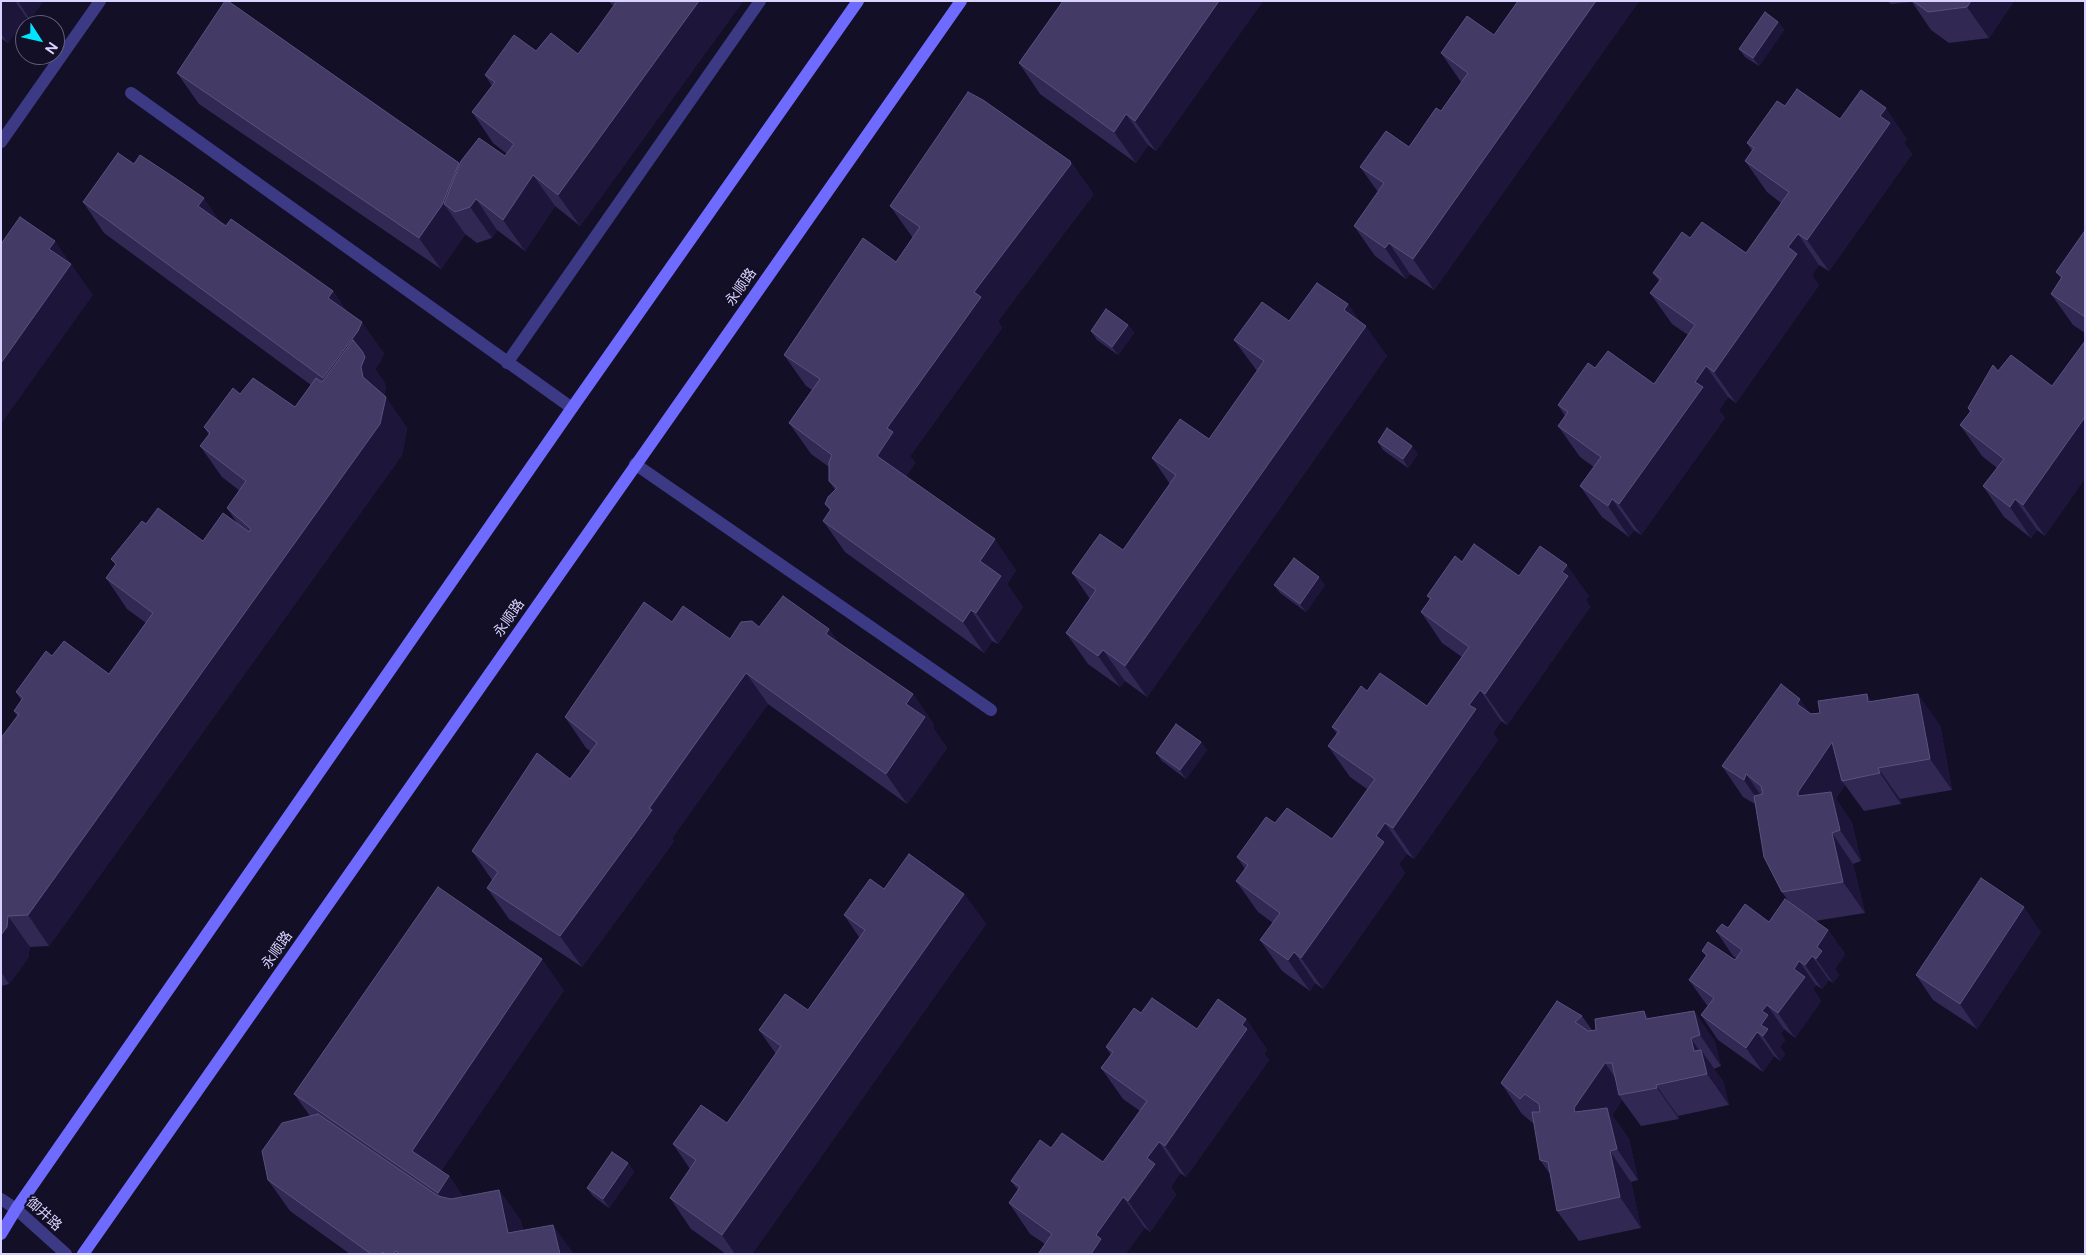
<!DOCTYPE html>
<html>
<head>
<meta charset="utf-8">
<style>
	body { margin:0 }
	#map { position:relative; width:2086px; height:1255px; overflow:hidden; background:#130f26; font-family:"Public Sans",sans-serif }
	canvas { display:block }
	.frame { position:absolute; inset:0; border:2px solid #d9d4ff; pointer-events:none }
	.north { position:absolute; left:15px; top:15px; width:50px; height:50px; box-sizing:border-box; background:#130f26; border:1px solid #625e7d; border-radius:50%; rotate:125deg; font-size:14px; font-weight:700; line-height:20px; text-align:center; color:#d9d4ff }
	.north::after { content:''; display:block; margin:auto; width:18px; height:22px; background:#00e5ff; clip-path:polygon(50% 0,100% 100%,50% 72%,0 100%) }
</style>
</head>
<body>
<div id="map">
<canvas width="2086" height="1255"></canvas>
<div class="frame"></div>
<div class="north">N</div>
</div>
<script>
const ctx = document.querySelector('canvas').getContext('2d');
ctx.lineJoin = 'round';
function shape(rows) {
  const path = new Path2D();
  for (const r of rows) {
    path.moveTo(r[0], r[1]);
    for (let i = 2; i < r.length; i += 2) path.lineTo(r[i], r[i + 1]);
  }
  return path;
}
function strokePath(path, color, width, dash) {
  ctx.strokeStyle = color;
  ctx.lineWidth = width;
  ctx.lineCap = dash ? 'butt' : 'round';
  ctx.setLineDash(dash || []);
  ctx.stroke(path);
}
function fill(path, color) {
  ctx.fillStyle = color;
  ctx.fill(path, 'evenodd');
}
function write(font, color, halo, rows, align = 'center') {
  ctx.font = font + ' "Public Sans","Noto Sans SC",sans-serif';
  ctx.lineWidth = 4.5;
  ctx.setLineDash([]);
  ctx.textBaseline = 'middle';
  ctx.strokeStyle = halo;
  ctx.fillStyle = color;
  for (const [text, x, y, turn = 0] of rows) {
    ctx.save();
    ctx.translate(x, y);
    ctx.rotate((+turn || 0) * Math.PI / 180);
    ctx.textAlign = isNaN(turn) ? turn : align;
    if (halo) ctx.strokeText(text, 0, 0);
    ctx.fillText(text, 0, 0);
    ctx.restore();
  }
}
const minor = shape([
	[131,93,572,408],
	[1,142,100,1],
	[507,363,760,1],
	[635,464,991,710]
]);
const tertiary = shape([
	[1,1199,16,1209,66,1254]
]);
const secondary = shape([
	[1,1234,16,1209,572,408,858,1],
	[83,1254,961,1]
]);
const wall = shape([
	[1,1,43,1,30,20,26,17,8,43,1,38],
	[608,1,743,1,580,226,555,206,525,251,497,230,492,238,477,243,465,234,464,236,441,269,199,104,177,73,459,163,460,165,505,156,507,154,493,143,472,112,492,86,485,75,578,54,597,29,614,6],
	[1063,1,1263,1,1156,151,1148,145,1136,163,1040,94,1019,63],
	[1518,1,1639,1,1434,290,1410,274,1406,279,1375,256,1354,226,1378,192,1360,167,1409,147,1441,111,1461,82,1441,53,1494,35],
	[1887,1,2014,1,1989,38,1949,43,1931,30,1912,2,1891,4],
	[1778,22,1784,30,1759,66,1745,57,1739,49],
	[1785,106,1840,119,1907,139,1904,143,1912,154,1829,271,1819,265,1812,275,1819,285,1736,403,1728,397,1719,410,1725,418,1641,535,1634,530,1629,537,1602,517,1580,486,1594,467,1580,457,1558,426,1565,416,1558,405,1595,368,1654,384,1688,335,1672,324,1650,293,1659,281,1653,273,1690,238,1746,253,1781,203,1767,192,1745,161,1752,151,1747,143],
	[1070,161,1092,192,1093,195,998,321,1002,328,910,456,915,463,906,476,1016,570,1007,584,1023,607,998,644,992,641,984,653,845,552,823,521,830,511,825,504,835,490,829,481,829,467,811,454,789,423,812,390,806,386,784,355,896,262,913,238,890,206],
	[134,164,226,226,333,291,347,312,384,353,380,362,375,369,384,382,386,388,384,395,407,428,402,455,49,946,30,947,28,958,9,984,1,986,1,738,17,716,14,711,21,700,16,692,52,656,109,674,146,623,127,609,106,578,116,565,111,559,146,524,203,541,237,523,227,508,240,491,222,477,200,446,209,435,204,427,240,394,295,407,311,385,104,233,83,202],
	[2085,232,2085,333,2073,325,2051,294,2061,278,2056,272],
	[1348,304,1359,321,1387,356,1147,697,1125,681,1120,687,1088,664,1066,633,1090,599,1072,573,1123,550,1170,484,1152,458,1209,439,1257,371,1234,340,1289,321],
	[1128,325,1134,333,1118,355,1097,340,1091,331],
	[1998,371,2052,386,2045,536,2037,530,2031,538,2004,517,1983,486,1997,468,1982,456,1960,425,1970,412,1968,408],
	[1378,442,1418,454,1408,468,1383,450],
	[1462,562,1519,576,1589,596,1586,600,1590,607,1507,725,1501,721,1493,733,1498,740,1414,859,1407,854,1399,864,1405,873,1323,989,1315,983,1310,991,1282,971,1260,940,1273,923,1258,912,1236,881,1245,869,1237,857,1275,823,1332,839,1367,789,1350,777,1328,746,1337,734,1332,727,1367,691,1427,706,1462,657,1442,643,1421,612,1430,599,1427,596],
	[1274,585,1325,585,1306,612,1280,593],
	[672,622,730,639,759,627,829,629,839,644,913,694,934,725,933,728,947,748,907,804,768,704,672,838,674,841,659,862,582,967,509,919,487,888,492,880,472,851,570,779,590,751,586,748,565,717],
	[1872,701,1940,725,1952,790,1900,799,1901,804,1864,811,1845,785,1836,799,1852,823,1861,861,1853,864,1865,913,1815,921,1828,930,1845,954,1835,969,1839,975,1833,983,1829,980,1822,989,1816,985,1813,989,1821,1001,1795,1038,1784,1029,1781,1034,1785,1040,1780,1047,1785,1054,1780,1061,1774,1056,1763,1072,1718,1040,1701,1015,1708,1006,1706,1004,1689,980,1706,956,1702,951,1735,960,1736,958,1733,956,1716,931,1728,928,1769,922,1789,902,1782,892,1755,804,1743,797,1722,766,1810,713,1820,713],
	[1201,742,1207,750,1186,779,1162,761,1156,753],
	[884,889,964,894,986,924,752,1254,726,1254,691,1229,670,1198,690,1169,673,1144,727,1123,776,1054,759,1030,808,1010,859,937,844,915],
	[2041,932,1977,1029,1933,1000,1916,975],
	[564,990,441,1171,449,1176,463,1197,499,1190,521,1221,523,1230,574,1254,350,1254,290,1211,268,1180,310,1116,294,1094],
	[1644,1011,1649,1018,1694,1011,1715,1042,1721,1066,1714,1069,1723,1081,1729,1105,1678,1116,1679,1119,1641,1126,1622,1100,1612,1115,1629,1139,1638,1180,1631,1182,1641,1228,1579,1241,1557,1211,1550,1174,1540,1160,1534,1124,1522,1114,1501,1083,1582,1016,1592,1030,1596,1030],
	[1246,1019,1267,1050,1264,1054,1269,1060,1186,1177,1180,1173,1171,1187,1176,1195,1150,1232,1145,1228,1045,1244,1030,1234,1009,1203,1018,1190,1011,1181,1051,1148,1103,1162,1140,1111,1123,1099,1101,1068,1111,1055,1106,1047],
	[628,1163,634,1172,609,1208,593,1196,587,1188]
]);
const shadedWall = shape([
	[1,1,15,1,26,17,8,43,1,34],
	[18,1,43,1,30,20],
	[699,1,743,1,580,226,558,195],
	[1219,1,1263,1,1156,151,1135,121],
	[1596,1,1639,1,1434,290,1413,259],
	[1971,1,2014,1,1989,38,1967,7],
	[1778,22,1784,30,1759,66,1753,58],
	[1886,108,1907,139,1904,143,1912,154,1829,271,1807,240,1880,116],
	[1126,114,1148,145,1136,163,1114,132],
	[1070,161,1092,192,1093,195,998,321,1002,328,910,456,915,463,898,487,877,456,887,428,974,292],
	[459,163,480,194,476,199,497,230,492,238,470,207,444,204,465,234,464,236,441,269,419,238],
	[533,175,555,206,525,251,503,220],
	[204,198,225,229,198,206],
	[1798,234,1819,265,1812,275,1819,285,1736,403,1714,372,1788,247],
	[55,241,93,295,1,424,1,363,49,249],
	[1389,243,1410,274,1406,279,1385,248],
	[333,291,354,322,328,298],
	[1348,304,1364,328,1366,326,1387,356,1147,697,1125,666],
	[362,322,384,353,380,362,375,369,384,382,386,388,383,398,386,397,407,428,402,455,49,946,28,915,344,409,323,378],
	[1128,325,1134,333,1118,355,1112,347],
	[1706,366,1728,397,1719,410,1725,418,1641,535,1619,504,1695,382],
	[2085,417,2085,479,2045,536,2023,505],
	[1412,446,1418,454,1408,468,1403,459],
	[1612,499,1634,530,1629,537,1608,506],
	[2015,499,2037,530,2031,538,2010,507],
	[995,539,1016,570,1007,584,1023,607,998,644,976,613,980,561],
	[1567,565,1589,596,1586,600,1590,607,1507,725,1485,694],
	[1319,577,1325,585,1306,612,1300,604],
	[971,610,992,641,984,653,963,622],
	[829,629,851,660,826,634],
	[1103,650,1125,681,1120,687,1098,656],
	[746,673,768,704,672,838,674,841,659,862,582,967,560,936],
	[1480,690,1501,721,1493,733,1498,740,1414,859,1393,828,1469,705],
	[913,694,934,725,933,728,947,748,907,804,886,774,906,704],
	[1867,694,1888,725,1868,702],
	[1918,694,1940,725,1952,790,1930,759],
	[1800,699,1822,730,1797,704],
	[1201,742,1207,750,1186,779,1180,770],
	[1832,742,1842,781,1845,785,1836,799,1852,823,1861,861,1840,830,1798,796,1798,792],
	[1878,768,1900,799,1901,804,1880,773],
	[1746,774,1768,805,1765,811,1744,780],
	[1385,823,1407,854,1399,864,1405,873,1323,989,1301,958,1376,836],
	[1832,833,1853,864,1865,913,1843,882],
	[964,894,986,924,752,1254,735,1254,722,1235],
	[2024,907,2041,932,1977,1029,1960,1004],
	[8,916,30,947,28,958,9,984,1,972,1,935],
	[1828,930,1845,954,1835,969,1839,975,1833,983,1816,959,1817,947],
	[1294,952,1315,983,1310,991,1288,960],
	[1812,956,1829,980,1822,989,1805,965],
	[542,959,564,990,434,1182,412,1151],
	[1799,961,1816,985,1813,989,1821,1001,1795,1038,1778,1013,1794,969],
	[1767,1005,1784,1029,1781,1034,1785,1040,1780,1047,1785,1054,1780,1061,1763,1036,1761,1025,1762,1011],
	[1644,1011,1666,1042,1646,1019],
	[1694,1011,1715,1042,1721,1066,1700,1035],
	[1246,1019,1267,1050,1264,1054,1269,1060,1186,1177,1165,1146],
	[1757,1032,1774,1056,1763,1072,1746,1048],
	[1691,1038,1702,1055,1701,1050,1723,1081,1729,1105,1707,1074,1694,1051],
	[1605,1063,1626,1094,1619,1095,1622,1100,1612,1115,1629,1139,1638,1180,1617,1149,1575,1112,1574,1108],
	[1656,1085,1678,1116,1679,1119,1657,1088],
	[1159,1142,1180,1173,1171,1187,1176,1195,1150,1232,1128,1201,1147,1158],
	[1610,1151,1631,1182,1641,1228,1620,1197],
	[628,1163,634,1172,609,1208,603,1199],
	[449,1176,471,1207,459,1224,438,1193],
	[499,1190,521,1221,528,1254,508,1233],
	[1123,1197,1145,1228,1126,1254,1091,1254,1096,1235],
	[553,1225,574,1254,560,1254]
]);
const building = shape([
	[225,1,228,1,459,163,442,205,419,238,177,73,225,1],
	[617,1,699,1,558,195,533,175,503,220,476,199,470,207,455,212,444,204,461,161,479,138,505,156,514,144,472,112,495,82,485,75,514,35,536,51,551,33,578,54,597,29,617,1],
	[1063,1,1219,1,1135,121,1126,114,1114,132,1019,63,1063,1],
	[1518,1,1596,1,1413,259,1389,243,1385,248,1354,226,1384,183,1360,167,1386,131,1409,147,1436,108,1441,111,1468,73,1441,53,1467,16,1494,35,1518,1],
	[1913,1,1971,1,1967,7,1928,12,1913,1],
	[1765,12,1778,22,1753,58,1739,49,1765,12],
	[1797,89,1840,119,1861,90,1886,108,1880,116,1890,123,1807,240,1798,234,1788,247,1797,254,1714,372,1706,366,1695,382,1703,387,1619,504,1612,499,1608,506,1580,486,1601,457,1558,426,1568,412,1558,405,1588,363,1595,368,1608,351,1654,384,1695,325,1650,293,1661,279,1653,273,1682,232,1690,238,1702,222,1746,253,1789,192,1745,161,1754,148,1747,143,1777,101,1785,106,1797,89],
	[968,92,983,100,1070,161,1071,164,974,292,981,297,887,428,893,432,877,456,995,539,980,561,1001,576,976,613,971,610,963,622,823,521,831,509,825,504,828,497,837,488,829,481,829,462,832,455,789,423,820,379,784,355,863,238,896,262,920,227,890,206,968,92],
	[118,153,134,164,140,155,175,178,204,198,198,206,226,226,231,219,295,264,333,291,328,298,362,322,358,331,323,378,83,202,118,153],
	[20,217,55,241,49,249,71,264,1,363,1,244,20,217],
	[2084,232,2085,232,2085,317,2051,294,2062,277,2056,272,2084,232],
	[1317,283,1348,304,1344,310,1366,326,1125,666,1103,650,1098,656,1066,633,1096,590,1072,573,1100,534,1123,550,1176,475,1152,458,1180,419,1209,439,1264,361,1234,340,1262,302,1289,321,1317,283],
	[1106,309,1128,325,1112,347,1091,331,1106,309],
	[353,340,362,351,365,357,361,367,363,377,386,397,380,424,28,915,8,916,7,927,1,935,1,738,19,714,14,711,23,698,16,692,46,651,52,656,64,641,109,674,153,613,106,578,116,564,111,559,142,521,146,524,158,508,203,541,223,513,249,532,251,529,227,508,246,481,200,446,210,433,204,427,233,388,240,394,253,378,295,407,316,378,322,382,353,340],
	[2085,341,2085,417,2023,505,2015,499,2010,507,1983,486,2004,459,1960,425,1971,411,1968,408,1993,365,1998,371,2011,355,2052,386,2085,341],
	[1387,428,1412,446,1403,459,1378,442,1387,428],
	[1474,544,1519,576,1540,546,1567,565,1562,572,1568,576,1485,694,1480,690,1469,705,1476,709,1393,828,1385,823,1376,836,1384,842,1301,958,1294,952,1288,960,1260,940,1280,913,1236,881,1248,865,1237,857,1266,817,1275,823,1287,808,1332,839,1375,779,1328,746,1339,731,1332,727,1361,686,1367,691,1380,673,1427,706,1469,647,1421,612,1431,598,1427,596,1455,556,1462,562,1474,544],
	[1294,558,1319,577,1300,604,1274,585,1294,558],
	[783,596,829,629,826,634,913,694,906,704,925,717,886,774,746,673,649,808,652,810,637,831,560,936,487,888,498,872,472,851,537,753,570,779,597,743,565,717,644,602,672,622,683,606,730,639,741,622,752,621,759,627,783,596],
	[1781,684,1800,699,1797,704,1811,714,1820,713,1818,701,1867,694,1868,702,1918,694,1930,759,1878,768,1880,773,1842,781,1832,742,1798,792,1798,796,1831,792,1840,830,1832,833,1843,882,1782,892,1764,857,1754,796,1763,794,1761,786,1746,774,1744,780,1722,766,1781,684],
	[1176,724,1201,742,1180,770,1156,753,1176,724],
	[909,854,964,894,722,1235,670,1198,696,1160,673,1144,701,1105,727,1123,781,1046,759,1030,785,994,808,1010,865,930,844,915,870,879,884,889,909,854],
	[1981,878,2024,907,1960,1004,1916,975,1981,878],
	[438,887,542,959,412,1151,449,1176,438,1193,294,1094,438,887],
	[1785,899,1828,930,1817,947,1822,951,1816,959,1812,956,1805,965,1799,961,1794,969,1805,977,1778,1013,1767,1005,1762,1011,1768,1015,1761,1025,1768,1029,1763,1036,1757,1032,1746,1048,1701,1015,1714,998,1689,980,1707,955,1702,951,1708,942,1735,960,1742,950,1716,931,1722,924,1728,928,1745,904,1769,922,1785,899],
	[1152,998,1197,1029,1218,999,1246,1019,1242,1025,1247,1029,1165,1146,1159,1142,1147,1158,1155,1164,1128,1201,1123,1197,1096,1235,1101,1239,1091,1254,1038,1254,1052,1234,1009,1203,1020,1187,1011,1181,1040,1140,1051,1148,1062,1133,1103,1162,1147,1101,1101,1068,1113,1052,1106,1047,1134,1008,1141,1013,1152,998],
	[1557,1001,1582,1016,1575,1022,1588,1031,1596,1030,1595,1019,1644,1011,1646,1019,1694,1011,1700,1035,1691,1038,1694,1051,1701,1050,1707,1074,1656,1085,1657,1088,1619,1095,1612,1063,1605,1063,1574,1108,1575,1112,1607,1108,1617,1149,1610,1151,1620,1197,1557,1211,1548,1162,1540,1160,1532,1112,1540,1112,1539,1104,1525,1094,1520,1099,1501,1083,1557,1001],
	[318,1114,438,1196,451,1199,499,1190,508,1233,553,1225,560,1254,400,1254,396,1251,393,1254,385,1254,383,1252,381,1254,371,1254,268,1180,262,1151,282,1123,318,1114],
	[612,1152,628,1163,603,1199,587,1188,612,1152]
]);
const streetNames = [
	["永顺路",741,287,-55],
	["永顺路",509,618,-55],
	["永顺路",277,950,-55],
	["御井路",44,1214,42]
];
strokePath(minor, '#3d3a85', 12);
strokePath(tertiary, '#3d3a85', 12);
strokePath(secondary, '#6f6bff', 12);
fill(wall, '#312854');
fill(shadedWall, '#1d163a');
fill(building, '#433a66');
strokePath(building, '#5a527e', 1);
write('14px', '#d9d4ff', '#130f26', streetNames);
</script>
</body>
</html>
